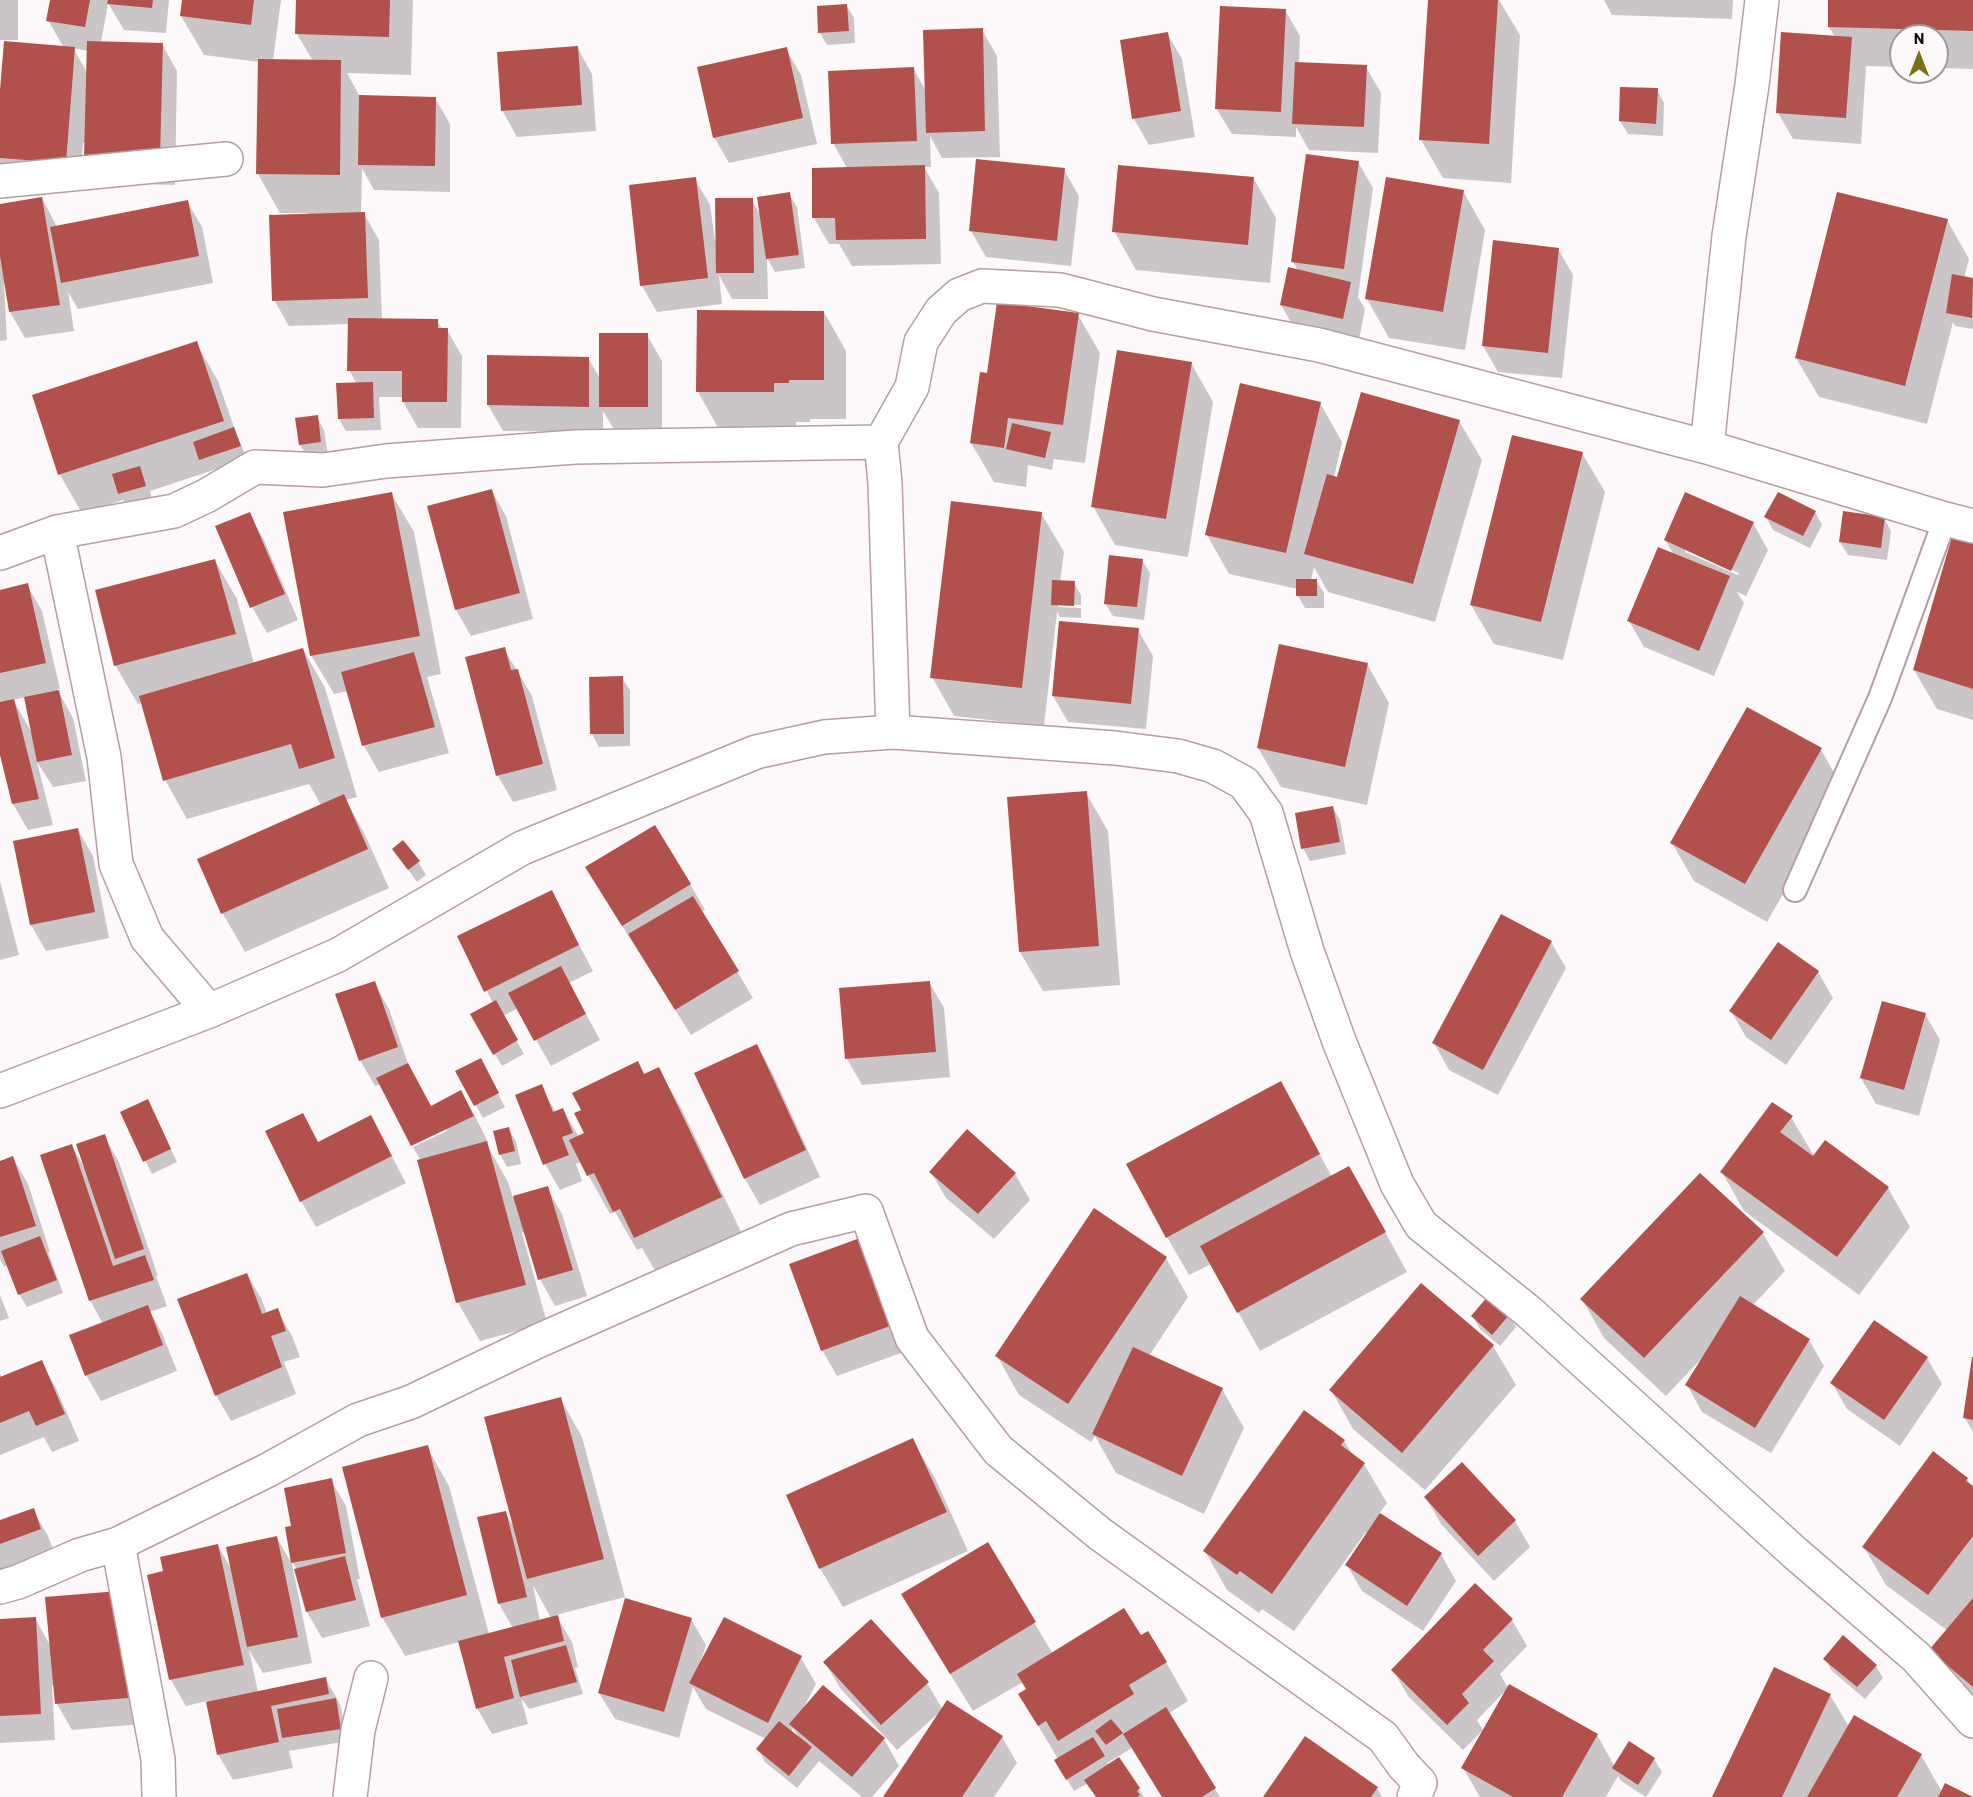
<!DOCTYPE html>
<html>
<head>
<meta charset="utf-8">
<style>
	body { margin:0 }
	#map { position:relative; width:1973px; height:1797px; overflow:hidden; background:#fdf8f9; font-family:Barlow,sans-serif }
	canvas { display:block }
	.north { position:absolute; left:1889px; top:24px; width:60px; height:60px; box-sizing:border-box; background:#fdf8f9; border:2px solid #9f999a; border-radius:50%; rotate:0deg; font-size:16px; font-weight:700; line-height:24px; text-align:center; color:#120a0c }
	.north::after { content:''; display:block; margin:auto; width:21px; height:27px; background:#787214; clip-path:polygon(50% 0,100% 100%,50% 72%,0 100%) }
</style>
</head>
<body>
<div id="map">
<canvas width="1973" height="1797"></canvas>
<div class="north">N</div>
</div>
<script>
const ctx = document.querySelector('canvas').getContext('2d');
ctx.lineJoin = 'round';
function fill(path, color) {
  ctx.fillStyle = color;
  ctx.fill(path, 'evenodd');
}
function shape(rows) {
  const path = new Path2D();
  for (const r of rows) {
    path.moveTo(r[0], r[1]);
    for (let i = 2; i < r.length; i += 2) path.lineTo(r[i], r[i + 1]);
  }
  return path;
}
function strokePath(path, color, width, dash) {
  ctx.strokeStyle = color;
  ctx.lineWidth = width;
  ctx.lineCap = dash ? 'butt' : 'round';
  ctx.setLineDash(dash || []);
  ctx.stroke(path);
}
const shadow = shape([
	[0,0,18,0,18,40,0,40],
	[51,0,169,0,166,33,124,30,108,3,101,43,162,44,177,71,175,185,101,183,86,143,83,143,80,189,11,184,0,164,0,110,64,48,48,20],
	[73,48,88,51,88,74],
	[183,0,281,0,273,61,313,61,297,34,298,0,413,0,411,75,347,73,360,97,435,98,450,124,450,192,374,190,362,168,361,214,364,214,379,240,382,320,437,321,443,330,447,330,462,356,461,428,418,428,403,402,403,397,379,397,381,430,346,431,339,419,357,384,349,370,349,324,289,326,274,300,308,213,280,213,258,174,259,62,204,55,181,16],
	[1429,0,1499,0,1520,35,1511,183,1443,178,1421,140],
	[1604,0,1733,0,1732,19,1612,15],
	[1830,0,1973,0,1973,69,1937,68,1937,36,1901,36,1901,67,1866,66,1861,144,1793,139,1778,113,1835,37,1829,27],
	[847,6,854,18,855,43,827,45,820,33],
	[1285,10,1300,36,1299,64,1366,67,1381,93,1378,153,1309,150,1296,127,1296,137,1232,134,1216,108],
	[982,30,997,56,1000,157,942,158,930,136,931,167,924,167,939,193,941,264,852,266,839,244,829,244,814,218,847,168,833,143,913,68,926,91],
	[1167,33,1182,59,1195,137,1149,145,1134,119],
	[577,47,592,74,596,131,517,137,502,110],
	[786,49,801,75,817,144,729,163,714,137],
	[1657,90,1664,103,1663,136,1628,134,1620,121],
	[1358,162,1373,188,1358,297,1365,309,1358,345,1296,331,1281,305,1298,271,1293,261],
	[1064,170,1079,196,1071,266,986,257,971,231],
	[695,179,710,205,715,240,717,239,752,200,761,216,789,194,797,207,805,268,775,272,767,258,768,299,732,299,719,275,722,304,657,312,642,286,631,186],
	[1254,179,1276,218,1270,283,1136,270,1114,231],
	[1463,191,1485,230,1465,350,1389,338,1367,299],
	[42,198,57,227,187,201,202,227,213,283,78,309,68,292,74,331,25,338,10,312,6,284,4,284,7,340,0,341,0,205],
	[1947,220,1969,259,1964,278,1973,279,1973,329,1955,326,1953,322,1927,424,1819,397,1796,358],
	[1558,249,1573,275,1562,378,1498,372,1483,346],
	[824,312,846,351,846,419,810,419,810,422,796,422,796,431,720,431,698,392],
	[1078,315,1100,353,1085,463,1054,459,1052,470,1028,465,1026,487,994,482,971,443,988,375],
	[647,335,662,361,662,433,616,433,603,411,603,432,503,431,488,405,588,358,601,380],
	[196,343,218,381,236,433,247,459,150,491,152,499,126,506,123,500,82,513,60,475,34,396],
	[1191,363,1213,402,1188,557,1115,545,1093,506],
	[1320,403,1342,442,1334,477,1338,479,1459,421,1482,460,1435,622,1328,592,1314,567,1311,580,1316,580,1324,593,1324,608,1305,608,1298,596,1298,589,1229,574,1207,535],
	[317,417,324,430,328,455,308,458,300,445,297,420],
	[1582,453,1605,492,1563,660,1494,644,1471,605],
	[491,490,506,516,533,619,471,636,456,610,429,507],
	[391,493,414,532,441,674,427,677,449,753,379,772,364,746,348,691,334,694,311,655],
	[1815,512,1822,525,1810,548,1773,530,1766,517],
	[1041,513,1064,552,1060,582,1074,583,1081,595,1081,605,1058,604,1058,607,1081,608,1081,618,1060,617,1057,612,1044,726,954,716,932,677],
	[249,514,264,540,298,620,267,633,252,607,217,527],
	[1884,518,1891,531,1887,560,1848,555,1840,542],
	[1753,523,1768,550,1746,596,1737,592,1744,603,1714,676,1644,647,1629,621,1674,555,1665,540],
	[1685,548,1739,573,1738,575,1685,552],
	[1973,538,1973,720,1937,709,1914,670],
	[1142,560,1150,573,1144,620,1113,616,1105,603],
	[215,561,237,599,254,664,303,649,325,688,357,797,346,800,365,835,389,888,245,952,223,914,199,860,321,805,309,784,187,819,165,780,142,703,138,704,115,665],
	[27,585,42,611,60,689,57,689,73,718,86,781,53,787,37,762,53,825,28,830,13,804,0,748,0,592],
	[25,697,32,733,13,700],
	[1138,630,1153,656,1146,729,1068,722,1053,696],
	[504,649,532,696,557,790,513,802,498,776],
	[1367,664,1389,703,1367,805,1281,787,1258,748],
	[622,678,630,690,630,746,599,747,592,734],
	[1821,750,1843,788,1767,922,1694,881,1672,843],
	[1086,793,1108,831,1120,985,1043,991,1020,952],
	[1333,808,1340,820,1346,854,1310,861,1303,848],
	[78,830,93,856,109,938,46,951,31,925,14,842],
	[394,850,418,862,426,875,417,882],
	[0,881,19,955,0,960],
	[690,884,705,910,702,912,753,998,691,1035,602,894],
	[551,892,593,971,569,983,600,1040,551,1066,518,1008,503,1016,524,1054,502,1066,472,1015,493,1003,459,937],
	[1551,942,1566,968,1498,1095,1449,1070,1434,1043],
	[1778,944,1818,972,1833,998,1786,1065,1746,1037,1731,1011],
	[374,982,389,1009,410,1069,431,1107,461,1092,476,1118,488,1142,486,1143,508,1182,513,1198,547,1188,562,1214,587,1296,555,1306,540,1279,525,1232,522,1233,547,1323,480,1341,458,1303,419,1161,421,1161,413,1147,447,1131,446,1128,381,1084,375,1086,360,1060],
	[929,982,944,1008,950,1077,862,1085,847,1059],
	[1925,1014,1940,1040,1919,1116,1876,1104,1861,1078],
	[757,1046,772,1072,820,1177,760,1205,745,1179,696,1074],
	[637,1063,645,1075,658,1069,681,1108,743,1236,658,1276,642,1248,637,1250,615,1212,610,1214,581,1162,576,1164,582,1181,560,1190,545,1164,517,1096,541,1086,556,1113,563,1110,579,1137,586,1134,583,1111],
	[457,1072,487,1073,505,1107,483,1118],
	[148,1101,177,1162,152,1174,122,1113],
	[371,1117,406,1183,316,1227,301,1201,318,1143],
	[1791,1117,1814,1156,1888,1188,1910,1227,1859,1295,1744,1211,1722,1172],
	[1302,1122,1332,1177,1371,1206,1407,1272,1260,1351,1211,1264,1189,1275,1167,1237],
	[508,1129,516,1141,521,1164,507,1167,500,1154],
	[104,1136,119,1162,158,1276,156,1276,167,1306,150,1312,162,1333,177,1371,101,1401,86,1375,103,1324,90,1300,72,1146,84,1167],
	[13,1158,28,1184,50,1252,48,1252,63,1293,27,1307,19,1294,8,1265,4,1267,0,1259,0,1162],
	[931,1172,1015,1174,1030,1200,994,1239,946,1198],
	[1762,1232,1785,1271,1752,1306,1809,1340,1824,1366,1771,1453,1702,1412,1687,1385,1702,1358,1666,1396,1604,1338,1582,1299],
	[868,1237,915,1348,837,1376,822,1350],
	[1166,1258,1188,1297,1149,1356,1222,1389,1244,1428,1204,1514,1116,1473,1095,1436,1091,1442,1019,1395,997,1356],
	[247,1274,262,1300,267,1314,277,1310,292,1336,300,1357,284,1362,296,1394,231,1421,216,1395],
	[1421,1285,1493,1346,1516,1385,1425,1490,1353,1429,1331,1390],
	[0,1295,9,1318,0,1321],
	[1509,1315,1516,1327,1500,1346,1480,1329,1473,1316],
	[1927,1358,1942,1384,1900,1446,1847,1409,1832,1383],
	[1973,1358,1973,1432,1965,1418],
	[41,1362,56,1388,79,1441,52,1452,44,1437,0,1455,0,1374,2,1377],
	[560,1398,582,1437,625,1597,556,1615,572,1642,578,1667,575,1668,583,1694,529,1709,521,1698,528,1724,492,1734,477,1708,459,1642,405,1656,382,1617,427,1447,449,1486,489,1634,513,1628,499,1604,505,1512,514,1527],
	[533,1585,551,1618,540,1621],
	[912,1440,935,1478,968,1551,843,1607,820,1568],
	[1344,1441,1353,1455,1364,1464,1387,1503,1379,1514,1441,1554,1456,1581,1423,1631,1362,1591,1347,1565,1368,1533,1366,1532,1294,1631,1262,1609,1259,1613,1227,1590,1205,1551],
	[1967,1479,1973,1488,1973,1706,1931,1651,1948,1631,1886,1585,1864,1547],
	[331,1480,346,1506,360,1579,357,1579,370,1626,322,1638,307,1612,297,1570,293,1563,293,1527],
	[1426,1498,1515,1521,1530,1547,1494,1581,1441,1524],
	[33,1510,48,1536,55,1555,0,1575,0,1521],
	[277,1538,292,1564,312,1663,263,1673,249,1650,258,1692,325,1678,340,1704,348,1741,289,1751,293,1768,233,1780,218,1754,207,1701,186,1706,171,1680,149,1576,165,1572,218,1546,232,1570],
	[987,1544,1053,1654,1141,1638,1166,1662,1188,1701,1168,1714,1220,1797,1162,1797,1132,1748,1107,1763,1139,1789,1144,1797,1096,1797,1088,1783,1074,1791,1056,1761,1058,1759,1020,1695,1027,1690,1023,1682,973,1711,925,1633],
	[118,1592,142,1724,72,1730,57,1704,55,1685,52,1685,55,1740,0,1743,0,1620,35,1618,51,1647],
	[691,1619,706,1645,701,1660,801,1658,816,1684,804,1707,884,1739,899,1766,872,1797,862,1797,819,1761,797,1788,765,1762,758,1749,766,1739,706,1709,693,1687,679,1738,615,1719,599,1693],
	[793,1728,800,1739,791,1732],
	[1512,1620,1527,1646,1500,1674,1508,1688,1597,1735,1615,1767,1654,1759,1662,1772,1646,1797,1621,1781,1618,1776,1606,1797,1480,1797,1463,1768,1505,1691,1477,1720,1483,1730,1463,1750,1408,1696,1393,1670],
	[870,1621,927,1683,943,1710,948,1702,1002,1737,1017,1763,994,1797,885,1797,940,1712,897,1750,840,1688,825,1662],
	[1825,1659,1876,1666,1883,1678,1865,1699,1832,1671],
	[1830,1695,1849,1727,1921,1755,1942,1792,1970,1797,1714,1797],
	[1377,1788,1382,1797,1265,1797]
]);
const building = shape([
	[50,0,90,0,85,27,46,21],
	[108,0,153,0,152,8,107,4],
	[182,0,254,0,251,25,180,16],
	[296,0,390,0,389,37,295,34],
	[1428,0,1498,0,1489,144,1419,140],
	[1828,0,1973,0,1973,31,1828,27],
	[847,4,849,31,818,33,817,6],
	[1220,6,1286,9,1281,112,1215,109],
	[983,28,985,131,926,133,923,30],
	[1168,32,1181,111,1132,119,1120,40],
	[1781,32,1852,37,1846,118,1776,113],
	[4,41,75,47,66,163,0,158,0,90],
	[87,41,163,43,160,159,84,157],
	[578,46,582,105,501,111,497,52],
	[787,47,803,118,713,138,697,67],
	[258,59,341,60,340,175,256,174],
	[1295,62,1367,65,1364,127,1292,124],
	[914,67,917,141,831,144,828,71],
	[1620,87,1658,88,1656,124,1619,121],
	[359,95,436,97,435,166,358,165],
	[1306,154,1359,161,1344,269,1291,262],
	[976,159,1065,168,1057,241,969,231],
	[925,165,926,239,836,240,835,218,812,218,812,168],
	[1118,165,1254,177,1248,245,1112,232],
	[696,177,708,278,640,286,629,185],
	[1386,177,1464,190,1443,312,1365,299],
	[790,192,799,255,766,259,757,197],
	[1837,192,1948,219,1905,386,1795,358],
	[42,197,60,305,9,312,0,256,0,204],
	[715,198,753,198,754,273,716,273],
	[188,200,199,256,61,283,50,227],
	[365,212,368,298,272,301,269,215],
	[1493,240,1559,248,1548,353,1482,346],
	[1288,267,1351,282,1343,319,1280,305],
	[1952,274,1973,278,1972,318,1946,313],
	[997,302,1079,313,1063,425,1008,418,1004,448,970,443,980,372,987,373],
	[697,310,824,311,824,380,789,380,789,383,774,383,774,392,696,392],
	[348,318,438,319,438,328,448,328,447,402,402,402,402,371,347,371],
	[599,333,648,333,648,407,599,407],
	[197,341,224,421,58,475,32,395],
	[1117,350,1192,362,1166,519,1091,507],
	[487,355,589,357,589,407,487,405],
	[373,382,374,418,338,419,336,383],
	[1240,383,1321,402,1286,553,1205,535],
	[1361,392,1460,420,1413,584,1304,554,1327,474,1337,477],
	[318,415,321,442,299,445,295,418],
	[1012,423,1051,432,1045,458,1006,449],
	[234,427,241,446,199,460,193,442],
	[1512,435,1583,452,1541,622,1470,605],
	[140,466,146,486,118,494,112,474],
	[492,489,520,593,455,610,427,506],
	[392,492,420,636,310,656,283,512],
	[1685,492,1754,522,1731,571,1664,540],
	[1778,492,1816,511,1803,536,1764,517],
	[951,501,1042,512,1022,688,930,678],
	[1843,511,1885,517,1881,548,1839,542],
	[250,512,285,594,250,608,215,526],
	[1954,530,1973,536,1973,689,1913,670],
	[1658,547,1730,576,1699,651,1627,621],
	[1109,555,1143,559,1137,607,1104,604],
	[215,559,236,634,114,666,95,590],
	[1296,579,1317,579,1317,596,1296,596],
	[1052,580,1075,581,1074,606,1051,605],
	[28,583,46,663,0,673,0,590],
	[1059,621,1139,628,1131,704,1052,696],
	[1279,644,1368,663,1345,767,1257,748],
	[505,647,511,670,518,669,543,764,496,776,465,657],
	[303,648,335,758,299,769,291,744,163,781,139,696],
	[414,652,435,727,362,746,341,672],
	[623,676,624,734,590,734,589,677],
	[59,690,72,755,37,762,24,697],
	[14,699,39,799,12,804,0,755,0,702],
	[1747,707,1822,748,1745,884,1670,843],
	[1087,791,1099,946,1019,952,1007,797],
	[344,794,368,849,221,914,197,859],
	[1333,806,1340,842,1301,849,1295,813],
	[655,825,691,884,622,926,585,867],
	[78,828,95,912,30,925,13,841],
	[403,840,420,861,408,870,392,849],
	[552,890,579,945,484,992,457,936],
	[693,896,739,971,675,1010,628,934],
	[1501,914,1552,941,1483,1070,1432,1043],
	[1778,942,1819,971,1771,1040,1729,1011],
	[561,966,586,1014,534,1041,508,993],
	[375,981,398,1047,359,1061,335,994],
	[930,981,936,1052,845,1059,839,988],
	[496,1000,518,1040,493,1055,470,1014],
	[1882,1001,1926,1013,1904,1090,1860,1078],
	[757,1044,806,1150,744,1179,694,1073],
	[481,1058,499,1093,474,1106,455,1071],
	[638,1061,644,1074,659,1067,722,1197,634,1238,620,1209,613,1212,594,1173,587,1176,569,1140,584,1133,574,1113,581,1110,572,1093],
	[408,1063,431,1106,461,1090,474,1116,411,1146,376,1078],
	[1281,1081,1320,1154,1166,1238,1126,1164],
	[542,1084,553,1112,563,1108,573,1133,562,1137,569,1155,543,1165,515,1095],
	[148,1099,171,1149,143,1162,120,1112],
	[1772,1102,1793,1116,1780,1132,1813,1156,1825,1140,1889,1187,1837,1257,1720,1172],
	[303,1113,318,1142,371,1115,392,1156,300,1202,265,1131],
	[509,1127,515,1151,499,1155,493,1131],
	[967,1129,1016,1173,978,1214,929,1172],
	[105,1134,144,1249,115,1259,76,1144],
	[487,1141,526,1285,456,1303,417,1160],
	[72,1144,113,1266,145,1255,154,1280,89,1301,40,1155],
	[13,1156,36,1226,0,1237,0,1161],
	[1349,1166,1386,1232,1237,1313,1200,1246],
	[1700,1173,1764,1232,1644,1358,1580,1299],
	[548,1186,573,1270,538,1280,513,1196],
	[1094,1208,1167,1257,1068,1404,995,1356],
	[868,1235,901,1322,821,1351,789,1264],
	[40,1236,57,1280,18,1295,1,1251],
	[247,1273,262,1314,278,1308,286,1331,271,1336,282,1367,215,1396,177,1299],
	[1421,1283,1494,1345,1402,1453,1329,1390],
	[1489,1295,1510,1314,1492,1335,1471,1316],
	[1740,1296,1810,1339,1755,1428,1685,1385],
	[148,1305,163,1345,85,1376,69,1335],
	[1874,1320,1928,1357,1884,1420,1830,1383],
	[1133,1347,1223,1388,1182,1476,1092,1434],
	[1972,1357,1973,1357,1973,1420,1963,1418],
	[42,1360,65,1414,36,1426,29,1411,0,1423,0,1377],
	[561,1397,604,1559,527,1579,484,1417],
	[1304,1410,1345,1440,1341,1445,1365,1463,1272,1594,1240,1571,1237,1575,1203,1551],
	[913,1438,947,1512,819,1569,786,1495],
	[428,1445,467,1595,381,1618,342,1467],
	[1933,1451,1968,1478,1966,1481,1973,1486,1973,1536,1928,1595,1862,1547],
	[1462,1462,1516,1520,1478,1556,1424,1497],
	[332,1478,346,1553,291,1563,285,1527,291,1526,284,1488],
	[34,1508,41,1529,0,1544,0,1520],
	[506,1511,527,1597,498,1604,477,1517],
	[1380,1513,1442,1553,1407,1606,1345,1565],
	[277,1536,298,1637,247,1647,226,1547],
	[988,1542,1036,1622,950,1674,901,1594],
	[218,1544,244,1665,169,1680,147,1575,163,1571,160,1557],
	[345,1556,356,1600,306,1612,294,1569],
	[1475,1583,1513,1619,1483,1650,1494,1661,1462,1694,1469,1703,1447,1725,1391,1670],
	[119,1591,128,1698,55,1704,45,1597],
	[625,1598,692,1618,664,1712,598,1693],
	[1973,1598,1973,1687,1929,1650],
	[1124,1608,1141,1635,1148,1631,1167,1662,1129,1685,1134,1694,1058,1741,1046,1721,1038,1726,1018,1694,1026,1689,1017,1674],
	[558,1615,564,1641,504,1657,514,1698,476,1709,458,1641],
	[36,1617,41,1714,0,1716,0,1619],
	[724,1617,802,1656,768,1723,689,1683],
	[871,1619,929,1682,881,1725,823,1662],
	[1843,1635,1877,1665,1857,1687,1823,1659],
	[566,1645,577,1682,520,1697,511,1660],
	[1774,1667,1831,1694,1782,1797,1712,1797],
	[326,1677,329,1694,271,1706,279,1742,217,1755,206,1702],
	[1509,1684,1598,1734,1562,1797,1513,1797,1461,1768],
	[823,1685,885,1738,852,1777,789,1724],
	[336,1698,341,1729,282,1738,277,1709],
	[947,1700,1003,1736,962,1797,883,1797],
	[1166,1707,1216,1788,1202,1797,1162,1797,1123,1734],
	[1854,1715,1922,1754,1897,1797,1807,1797],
	[1111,1719,1123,1733,1106,1745,1095,1731],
	[779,1721,812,1747,789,1776,756,1749],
	[1305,1736,1378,1787,1371,1797,1263,1797],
	[1093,1737,1105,1756,1066,1780,1054,1760],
	[1629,1741,1655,1758,1638,1785,1612,1768],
	[1119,1757,1140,1788,1137,1791,1140,1795,1137,1797,1096,1797,1084,1780],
	[1945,1783,1973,1797,1938,1797]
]);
const service = shape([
	[1795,890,1880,698,1945,519]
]);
const minor = shape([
	[0,181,226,159],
	[1707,447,1729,236,1752,85,1762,0],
	[57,532,104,757,116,864,147,938,209,1011],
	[0,553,57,532,174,511,206,496,255,467,323,470,386,461,575,447,881,442],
	[893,732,885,483,881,442,912,387,921,342,941,311,959,295,982,286,1060,290,1153,314,1319,345,1707,447,1945,519,1973,526],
	[0,1091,209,1011,338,955,522,848,756,752,824,737,893,732,1115,748,1178,756,1213,766,1244,783,1266,813,1307,951,1339,1041,1397,1184,1421,1225,1529,1312,1795,1553,1916,1657,1973,1721],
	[118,1544,158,1759,159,1797],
	[0,1587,18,1582,80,1555,118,1544,268,1470,358,1420,411,1402,538,1341,791,1229,866,1211,912,1338,998,1450,1100,1534,1383,1737,1404,1766,1420,1783,1414,1797],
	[350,1797,358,1730,371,1678]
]);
fill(shadow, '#0003');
fill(building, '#b2504b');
strokePath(service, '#b79ea2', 26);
strokePath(minor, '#b79ea2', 36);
strokePath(service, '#fff', 22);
strokePath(minor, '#fff', 33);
</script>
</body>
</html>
